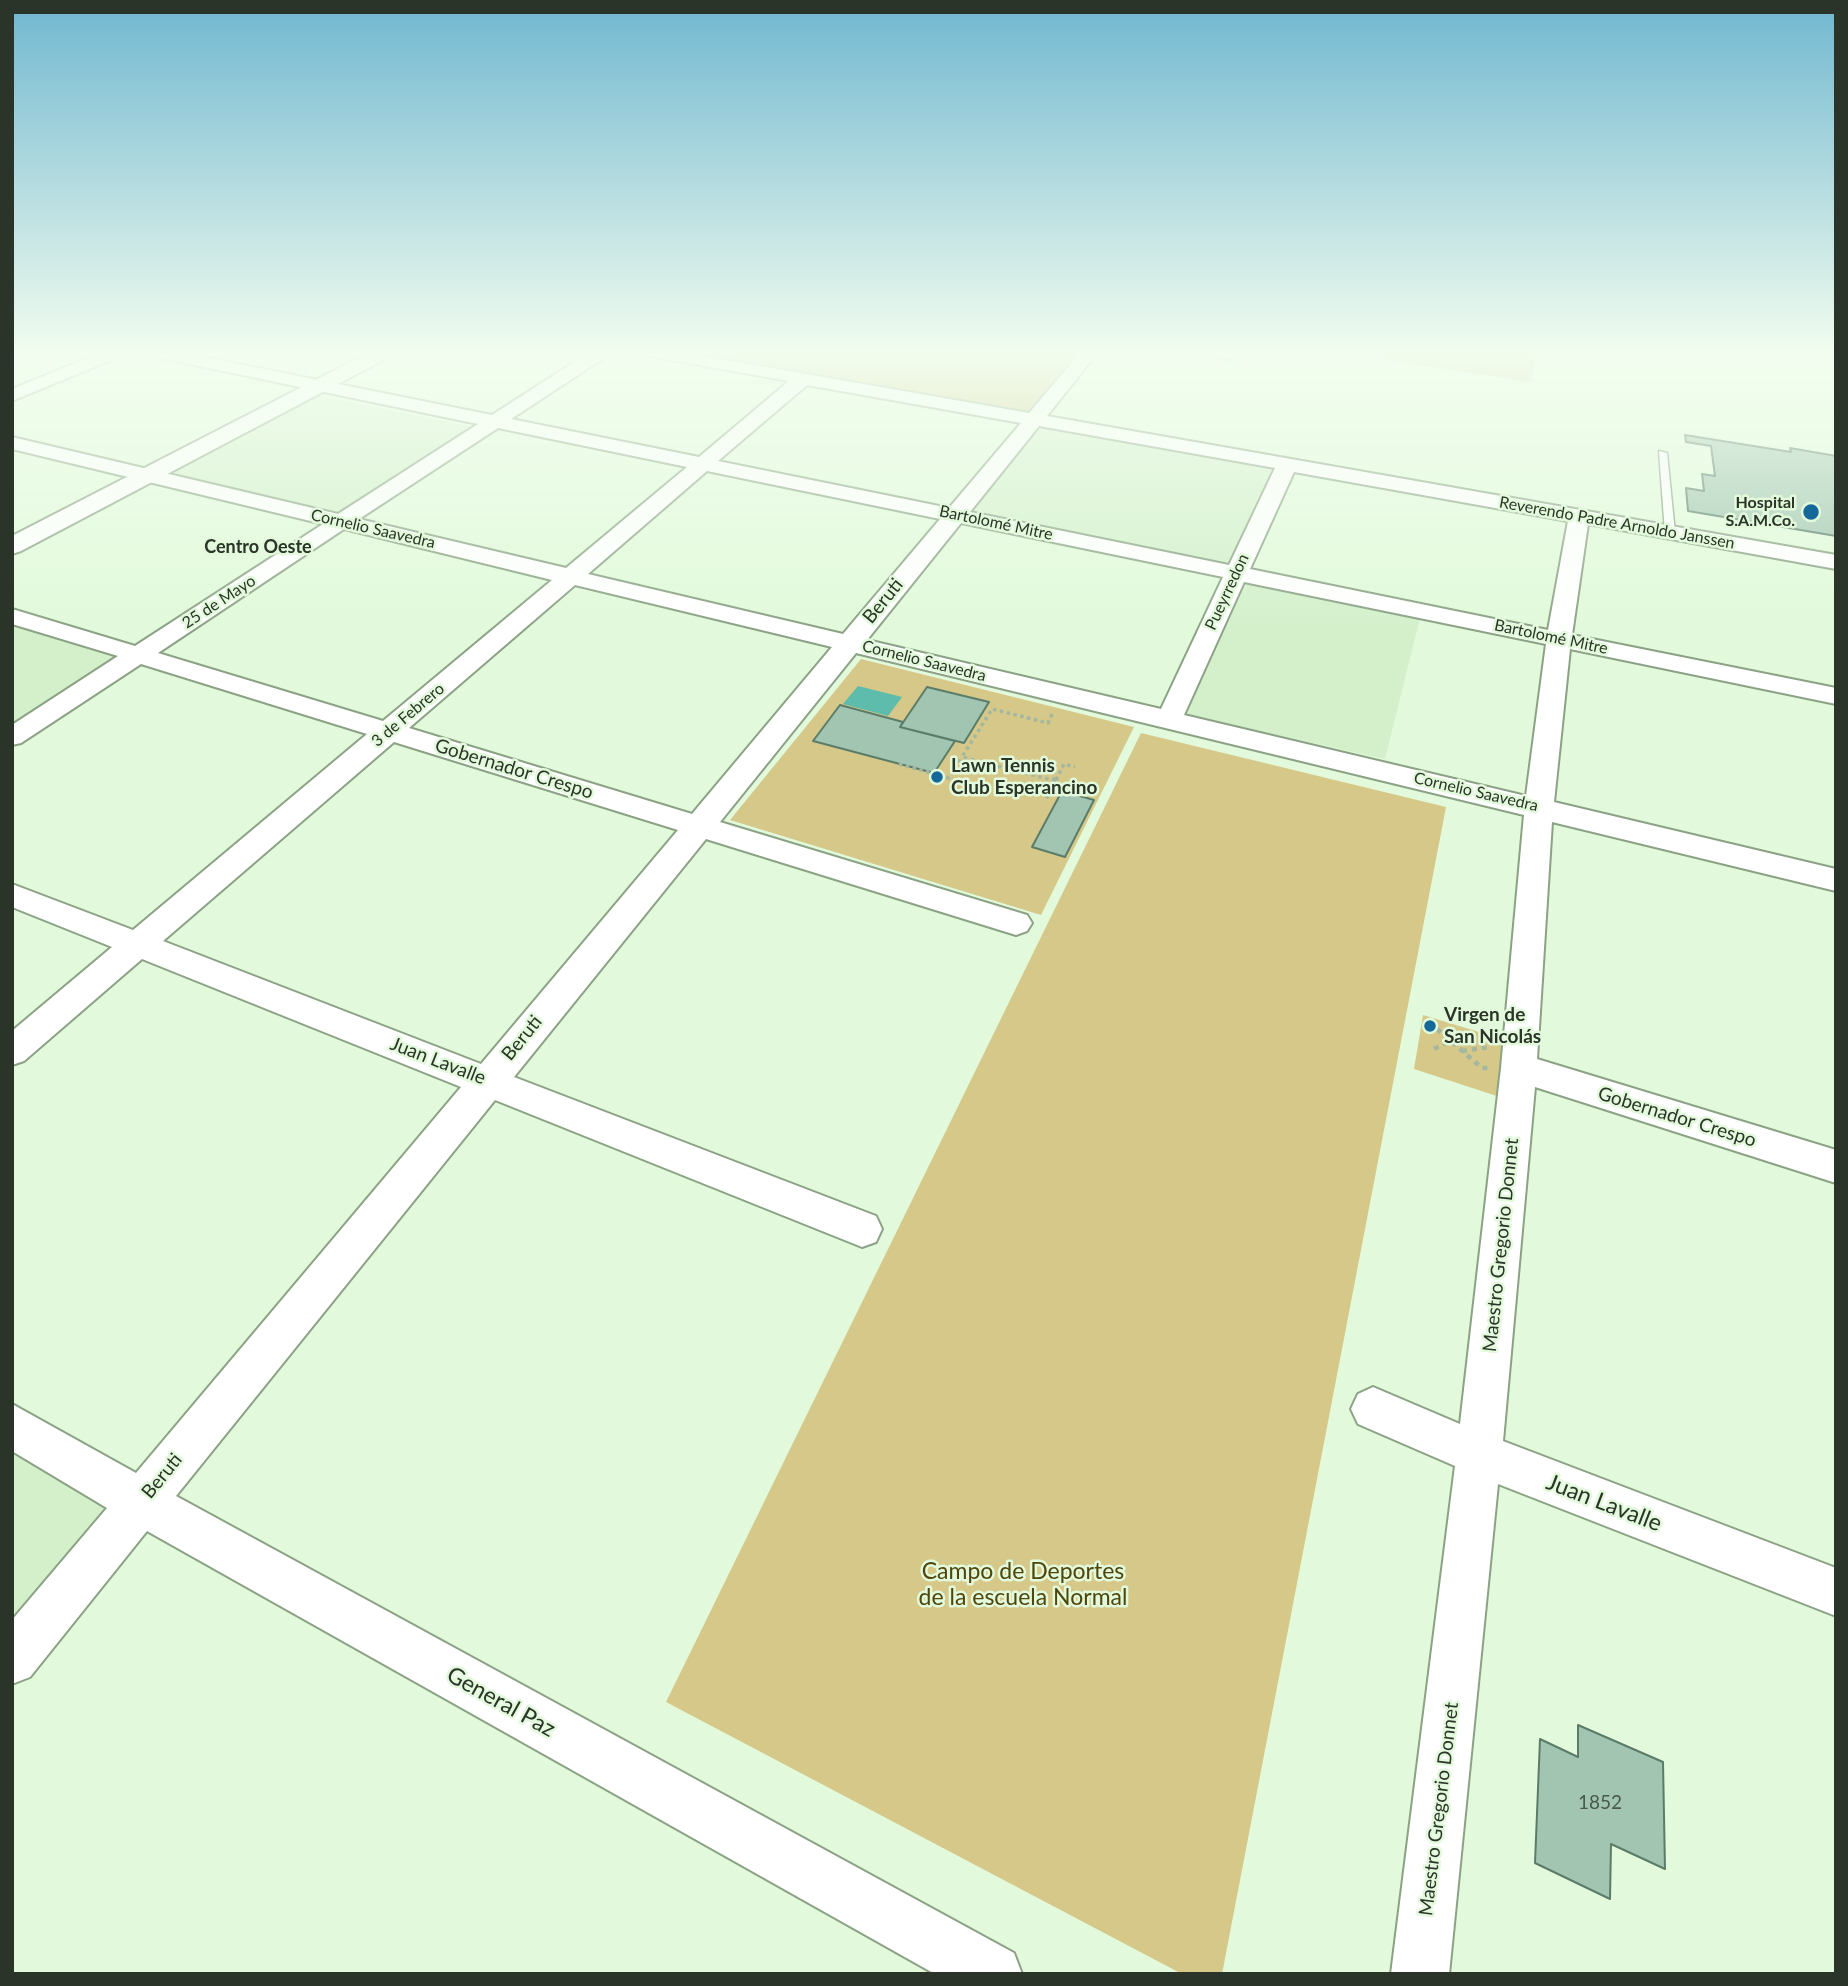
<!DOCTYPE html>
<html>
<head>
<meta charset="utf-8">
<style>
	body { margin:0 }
	#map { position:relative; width:1848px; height:1986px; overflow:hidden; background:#e2fadb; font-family:Lato,sans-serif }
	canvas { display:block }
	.frame { position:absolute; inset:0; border:14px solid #2b3428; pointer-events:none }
</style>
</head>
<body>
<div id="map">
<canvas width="1848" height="1986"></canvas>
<div class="frame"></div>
</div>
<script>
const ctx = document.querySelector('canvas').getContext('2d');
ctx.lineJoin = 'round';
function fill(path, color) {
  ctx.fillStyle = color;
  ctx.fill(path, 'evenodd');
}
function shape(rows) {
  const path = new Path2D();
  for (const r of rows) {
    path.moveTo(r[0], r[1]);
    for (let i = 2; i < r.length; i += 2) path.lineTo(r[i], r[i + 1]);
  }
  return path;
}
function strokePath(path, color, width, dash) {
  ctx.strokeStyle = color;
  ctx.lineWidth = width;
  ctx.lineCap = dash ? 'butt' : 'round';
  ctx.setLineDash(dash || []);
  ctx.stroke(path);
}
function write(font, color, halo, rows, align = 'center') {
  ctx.font = font + ' Lato,sans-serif';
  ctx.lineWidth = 5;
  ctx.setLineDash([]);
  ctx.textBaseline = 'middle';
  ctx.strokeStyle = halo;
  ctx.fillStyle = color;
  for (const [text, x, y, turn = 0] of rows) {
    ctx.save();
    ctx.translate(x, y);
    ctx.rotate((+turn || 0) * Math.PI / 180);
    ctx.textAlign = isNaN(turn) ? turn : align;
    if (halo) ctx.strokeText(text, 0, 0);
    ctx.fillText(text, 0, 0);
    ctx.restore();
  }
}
const built = shape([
	[316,395,473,427,340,514,165,474],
	[1043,425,1275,466,1228,564,968,512],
	[1242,580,1420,618,1385,759,1183,714],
	[12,616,139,654,12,737],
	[12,1428,141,1502,12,1660]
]);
const green = shape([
	[655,352,1090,352,1034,419],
	[1334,352,1536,352,1531,382],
	[861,659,1134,727,1041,915,730,820],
	[1141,733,1446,807,1222,1974,1182,1974,666,1702],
	[1423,1015,1512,1042,1506,1099,1414,1069]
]);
const water = shape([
	[858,686,902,697,888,716,843,704]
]);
const building = shape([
	[1685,435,1791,452,1790,448,1836,456,1836,536,1688,511,1686,488,1704,491,1702,474,1715,476,1711,446,1686,442,1685,435],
	[927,687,989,702,964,743,900,727,927,687],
	[840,705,903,722,900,727,955,741,934,773,813,741,840,705],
	[1062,791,1094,800,1065,857,1032,847,1062,791],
	[1578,1725,1663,1762,1665,1869,1611,1844,1610,1899,1535,1863,1540,1739,1578,1757,1578,1725]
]);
const pathFar1 = shape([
	[1052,714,1048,723,992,709,962,757,1056,781],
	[899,764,949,778,962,757],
	[1056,780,1064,764,1075,767]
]);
const path = shape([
	[1046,798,1056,780,1052,779],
	[1437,1029,1482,1068,1488,1068],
	[1434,1049,1450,1041],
	[1462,1051,1490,1047]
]);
const service = shape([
	[1659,451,1667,453,1675,533,1670,536,1665,533,1659,451]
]);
const minor = shape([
	[102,352,124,352,121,356,12,401,12,389,102,352],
	[147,352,179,352,492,415,590,352,609,352,607,356,511,419,699,457,789,381,654,357,648,356,646,352,680,352,1029,413,1081,352,1098,352,1047,416,1836,555,1836,569,1588,524,1572,635,1836,688,1836,704,1570,649,1554,802,1836,869,1836,891,1552,822,1537,1059,1836,1150,1836,1183,1535,1087,1503,1441,1836,1568,1836,1616,1498,1484,1449,1974,1391,1974,1455,1466,1358,1424,1351,1409,1358,1394,1373,1387,1460,1424,1501,1068,1524,815,856,653,720,822,1027,915,1032,923,1027,931,1016,935,706,839,514,1077,876,1216,882,1229,876,1242,862,1247,495,1100,176,1496,1014,1953,1022,1974,935,1974,147,1531,30,1677,12,1684,12,1620,107,1508,12,1451,12,1404,136,1473,461,1087,142,959,24,1061,12,1065,12,1031,112,947,12,907,12,884,133,930,367,734,141,664,21,743,12,745,12,725,118,656,12,624,12,609,135,646,323,524,12,449,12,437,338,514,478,424,156,357,147,352],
	[807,385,1021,423,949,508,718,461,807,385],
	[1039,426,1275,468,1229,565,970,512,1039,426],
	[498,428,687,467,566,568,359,519,498,428],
	[707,471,940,519,843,634,588,574,707,471],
	[1294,472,1568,521,1548,630,1250,569,1294,472],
	[961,523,1223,577,1161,709,867,640,961,523],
	[344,529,552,580,383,721,158,653,344,529],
	[1244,582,1546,644,1526,796,1184,715,1244,582],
	[575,585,832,647,692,814,409,728,575,585],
	[394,742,678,830,481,1064,163,941,394,742],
	[1207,352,1239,352,1241,354,1232,359,1210,356,1207,352]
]);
const secondary = shape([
	[370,352,394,352,391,356,21,551,12,554,12,536,370,352]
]);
const markers = [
	[1811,512,9,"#17689a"],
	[937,777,7,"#17689a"],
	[1430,1026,7,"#17689a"]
];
const farPoinames = [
	["Hospital",1795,503],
	["S.A.M.Co.",1795,521]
];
const farStreetnames = [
	["Bartolomé Mitre",996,523,12],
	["Reverendo Padre Arnoldo Janssen",1617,523,10],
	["Cornelio Saavedra",373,529,13],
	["Pueyrredon",1227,592,-65],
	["25 de Mayo",219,602,-33],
	["Bartolomé Mitre",1551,637,12],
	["Cornelio Saavedra",924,661,14],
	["3 de Febrero",408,715,-40],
	["Cornelio Saavedra",1476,792,13]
];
const farNeighbourhoodnames = [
	["Centro Oeste",258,547]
];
const streetNames = [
	["Beruti",883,601,-51],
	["Gobernador Crespo",514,769,17],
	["Beruti",522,1038,-51],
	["Juan Lavalle",438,1061,21],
	["Gobernador Crespo",1677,1117,17],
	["Maestro Gregorio Donnet",1501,1245,-84],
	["Beruti",162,1476,-51],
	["Maestro Gregorio Donnet",1439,1809,-83]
];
const poiNames = [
	["Lawn Tennis",951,766],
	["Club Esperancino",951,788],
	["Virgen de",1444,1015],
	["San Nicolás",1444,1037]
];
const nearNumbernames = [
	["1852",1600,1803]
];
const nearStreetnames = [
	["Juan Lavalle",1604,1503,21],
	["General Paz",501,1702,29]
];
const nearParknames = [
	["Campo de Deportes",1023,1572],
	["de la escuela Normal",1023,1598]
];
fill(built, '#d3f0cb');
fill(green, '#d5c889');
fill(water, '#5dbcab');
fill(building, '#a1c5b0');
strokePath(building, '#5a7c69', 2);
strokePath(service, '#8ba285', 3);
strokePath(minor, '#8ba285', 4);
strokePath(secondary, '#8ba285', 4);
strokePath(pathFar1, '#a4b79f', 3.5, [3.5, 3.5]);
strokePath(path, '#a4b79f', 4.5, [5, 5]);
fill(service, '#fff');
fill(minor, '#fff');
fill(secondary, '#fff');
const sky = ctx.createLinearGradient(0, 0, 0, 630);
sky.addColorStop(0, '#70b7d0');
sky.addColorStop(0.56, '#f2fdef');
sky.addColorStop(1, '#f2fdef00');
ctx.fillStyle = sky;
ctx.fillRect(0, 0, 1848, 630);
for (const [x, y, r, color] of markers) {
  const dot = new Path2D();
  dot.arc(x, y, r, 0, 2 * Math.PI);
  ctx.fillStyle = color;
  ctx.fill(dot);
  strokePath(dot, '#e2fadb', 2.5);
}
write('bold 16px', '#2b3428', '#e2fadb', farPoinames, 'right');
write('16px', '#2b3428', '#e2fadb', farStreetnames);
write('bold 18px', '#2b3428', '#e2fadb', farNeighbourhoodnames);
write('19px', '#2b3428', '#e2fadb', streetNames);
write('bold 19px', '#2b3428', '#e2fadb', poiNames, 'left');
write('19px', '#48584a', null, nearNumbernames);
write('23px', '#2b3428', '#e2fadb', nearStreetnames);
write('23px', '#50450b', '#e2fadb', nearParknames);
</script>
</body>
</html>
